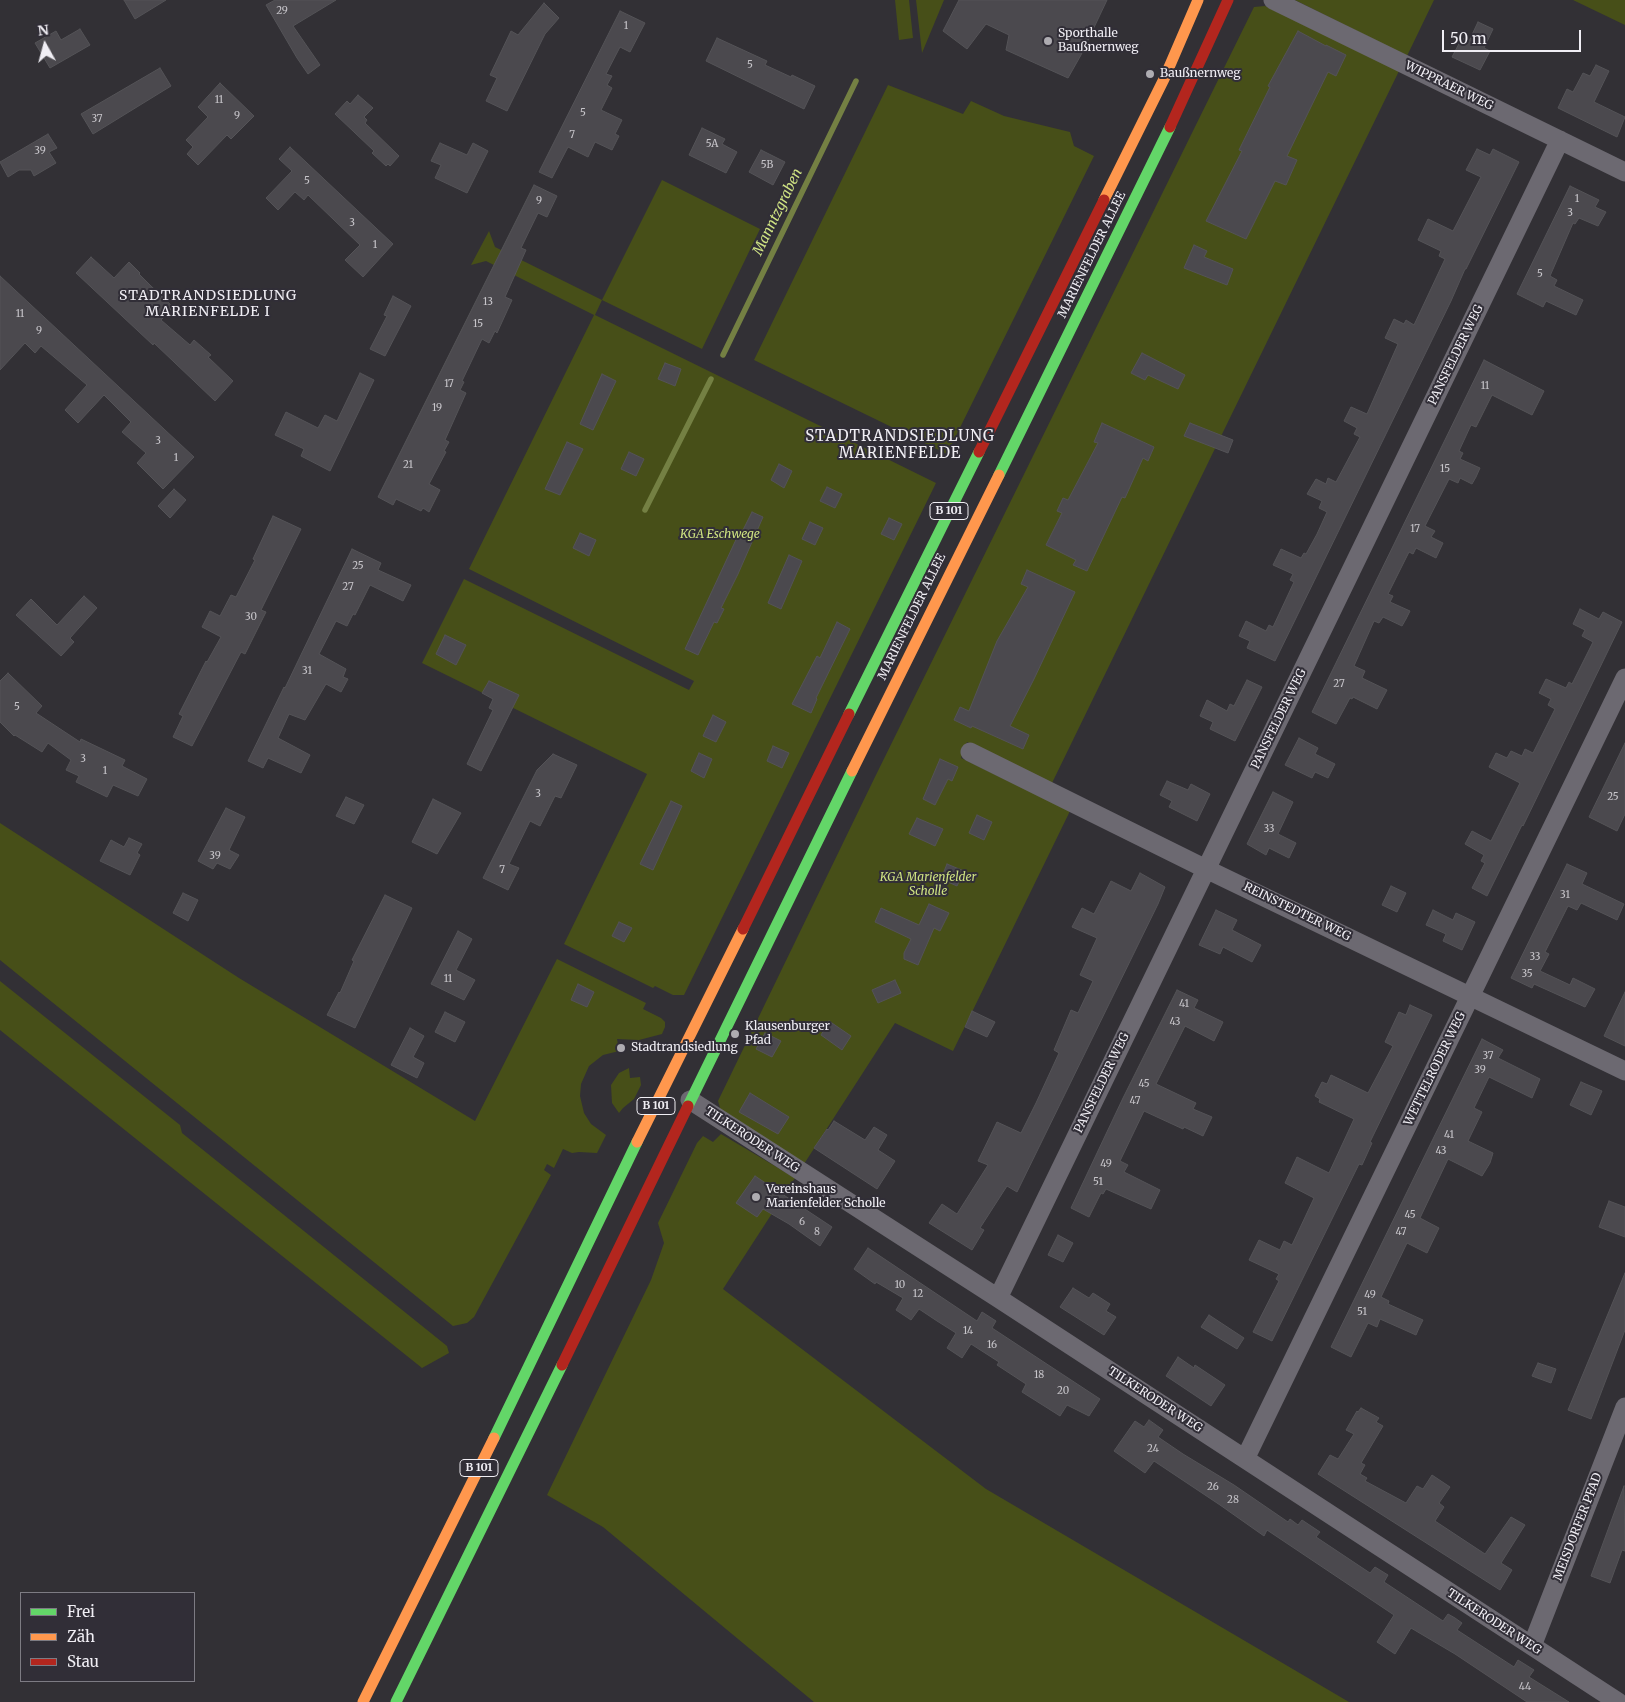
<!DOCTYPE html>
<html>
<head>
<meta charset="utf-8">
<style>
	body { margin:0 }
	#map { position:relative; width:1625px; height:1702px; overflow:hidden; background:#323035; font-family:Merriweather,serif }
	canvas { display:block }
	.legend { position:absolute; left:20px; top:1592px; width:175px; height:90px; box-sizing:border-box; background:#312e37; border:1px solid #7d7b83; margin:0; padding:6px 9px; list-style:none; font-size:15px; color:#f0eef4 }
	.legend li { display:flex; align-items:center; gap:10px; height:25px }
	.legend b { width:25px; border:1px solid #7d7b83 }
	.north { position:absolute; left:20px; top:20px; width:50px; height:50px; -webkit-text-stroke:4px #312e37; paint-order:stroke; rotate:353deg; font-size:14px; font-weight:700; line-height:20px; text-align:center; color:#f0eef4 }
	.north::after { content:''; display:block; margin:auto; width:18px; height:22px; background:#f0eef4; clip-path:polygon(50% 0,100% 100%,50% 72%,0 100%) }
	.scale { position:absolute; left:1442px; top:30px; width:139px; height:22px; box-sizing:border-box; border:2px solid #f0eef4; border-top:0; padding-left:6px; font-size:15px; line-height:18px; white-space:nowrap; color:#f0eef4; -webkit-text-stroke:4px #312e37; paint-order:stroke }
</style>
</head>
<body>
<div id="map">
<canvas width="1625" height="1702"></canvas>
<ul class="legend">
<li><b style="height:6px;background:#63d668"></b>Frei</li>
<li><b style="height:6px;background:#ff974d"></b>Zäh</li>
<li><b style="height:6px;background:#b3261e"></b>Stau</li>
</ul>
<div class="north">N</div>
<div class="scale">50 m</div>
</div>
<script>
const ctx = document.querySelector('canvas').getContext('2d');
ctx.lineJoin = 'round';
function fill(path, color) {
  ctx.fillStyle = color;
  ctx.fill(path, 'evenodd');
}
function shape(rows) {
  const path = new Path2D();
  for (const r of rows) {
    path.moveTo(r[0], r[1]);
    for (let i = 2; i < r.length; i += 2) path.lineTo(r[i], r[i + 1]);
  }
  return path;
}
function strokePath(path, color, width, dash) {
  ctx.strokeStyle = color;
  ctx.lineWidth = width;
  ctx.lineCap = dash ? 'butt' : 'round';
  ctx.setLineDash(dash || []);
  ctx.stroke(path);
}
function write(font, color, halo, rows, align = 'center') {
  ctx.font = font + ' Merriweather,serif';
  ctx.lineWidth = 4;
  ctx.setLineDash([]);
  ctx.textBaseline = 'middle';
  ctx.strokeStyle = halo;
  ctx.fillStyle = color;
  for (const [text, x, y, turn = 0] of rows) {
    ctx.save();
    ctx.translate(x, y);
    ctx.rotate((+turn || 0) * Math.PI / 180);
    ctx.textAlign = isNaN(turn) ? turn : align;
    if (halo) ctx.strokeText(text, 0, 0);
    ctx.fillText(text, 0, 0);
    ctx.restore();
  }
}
const green = shape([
	[895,0,909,0,913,38,899,40],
	[916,0,944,0,922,53],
	[1295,0,1434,0,1407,56],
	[1573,0,1625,0,1625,25],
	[1265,6,1399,71,1052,783,967,742,961,758,1070,811,953,1051,895,1023,804,1164,721,1111,718,1101,874,779,1254,7],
	[888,85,963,114,971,101,1004,116,1070,132,1074,146,1094,156,947,454,754,360],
	[662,180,760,229,702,349,602,300,595,315,936,483,684,995,673,995,655,986,653,988,564,944,647,774,422,663,464,579,689,690,694,681,469,569,594,315,486,261,471,265,489,231,495,247,602,300],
	[0,823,239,978,475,1121,557,959,646,1003,643,1009,661,1018,665,1022,665,1027,662,1034,639,1040,617,1039,619,1051,603,1055,589,1066,581,1084,580,1096,584,1113,591,1124,606,1135,597,1153,579,1152,572,1153,563,1149,554,1168,547,1164,544,1170,551,1175,474,1317,467,1323,453,1326,0,960],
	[0,981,180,1125,182,1133,447,1346,449,1353,422,1368,0,1030],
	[629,1068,630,1078,640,1077,641,1085,634,1099,623,1108,619,1113,612,1103,611,1085,619,1073],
	[721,1134,795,1178,723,1289,986,1489,1349,1702,814,1702,603,1527,547,1495,651,1280,664,1243,658,1223,697,1143,703,1136,713,1142]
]);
const stream = shape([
	[723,355,856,81],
	[645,510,711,379]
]);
const building = shape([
	[124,0,166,0,135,19,124,0],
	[275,0,336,0,293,26,320,65,308,74,297,58,266,5,275,0],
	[959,0,1107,0,1081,55,1068,78,1006,50,1009,35,986,24,967,49,943,31,959,0],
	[544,3,559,18,545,34,507,111,486,101,497,78,490,75,511,31,518,35,544,3],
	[620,11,645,23,630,52,620,47,606,74,612,76,607,85,612,88,601,110,622,120,615,134,619,136,612,150,595,142,588,157,568,147,552,178,539,172,620,11],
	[1478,22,1493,29,1484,48,1490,51,1480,70,1452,57,1462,38,1469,41,1478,22],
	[80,29,90,45,50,68,35,43,56,31,61,40,80,29],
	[1298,31,1326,46,1326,45,1346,55,1336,76,1328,72,1287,156,1297,160,1286,185,1275,181,1246,239,1206,221,1242,151,1239,150,1270,87,1268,86,1298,31],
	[717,38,767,61,765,65,791,77,792,75,815,86,804,109,706,61,717,38],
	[1596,65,1609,71,1594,102,1625,117,1617,137,1558,108,1567,89,1573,92,1583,73,1590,76,1596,65],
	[160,68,171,86,93,134,81,114,160,68],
	[220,83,254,116,231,139,227,135,198,165,187,154,193,147,186,140,208,117,198,107,220,83],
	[358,95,373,108,364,117,367,120,365,123,399,156,390,166,388,164,386,166,372,153,374,151,335,114,347,101,350,104,358,95],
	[702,128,725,139,722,144,737,152,726,173,689,155,702,128],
	[48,134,57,148,49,152,56,163,34,176,31,170,19,170,8,177,0,162,48,134],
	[440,143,467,155,473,143,488,151,467,193,435,178,441,165,431,161,440,143],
	[290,147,393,244,363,277,345,260,360,245,308,195,304,200,295,192,278,210,266,198,292,171,279,159,290,147],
	[1477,149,1490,155,1493,149,1519,162,1466,269,1465,269,1451,301,1275,661,1247,648,1250,641,1239,636,1246,621,1266,631,1269,625,1273,627,1294,582,1290,580,1293,574,1273,565,1281,549,1301,558,1304,553,1306,554,1317,534,1327,512,1319,508,1322,501,1307,494,1316,479,1326,484,1328,478,1336,482,1360,437,1354,434,1357,428,1344,421,1351,407,1367,414,1398,344,1385,338,1394,319,1404,324,1406,320,1414,325,1445,259,1439,256,1441,251,1418,240,1428,219,1453,231,1481,177,1466,170,1477,149],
	[761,150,785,162,773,185,749,172,761,150],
	[534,185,557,196,547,217,538,213,521,248,526,250,505,297,512,300,497,333,495,331,489,343,482,339,462,381,464,382,460,390,466,393,445,440,449,442,444,451,446,452,429,484,440,490,429,512,423,508,421,511,396,499,393,505,378,497,534,185],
	[1570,186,1599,200,1595,207,1606,212,1598,226,1579,218,1575,224,1573,223,1550,276,1557,280,1554,286,1583,300,1576,315,1546,301,1543,307,1517,294,1570,186],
	[1194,245,1207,251,1204,257,1233,269,1227,285,1184,268,1194,245],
	[91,257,114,278,129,262,140,273,139,274,150,285,173,307,161,320,190,345,194,340,211,355,208,357,233,381,215,401,154,343,153,345,76,273,91,257],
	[0,276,194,457,163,489,137,463,146,453,122,432,131,422,104,395,78,423,65,410,87,385,41,346,35,353,25,343,0,370,0,276],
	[393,296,411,306,385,356,370,349,387,316,384,315,393,296],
	[1142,353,1185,375,1178,389,1148,375,1145,380,1131,373,1142,353],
	[1484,360,1544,391,1532,415,1492,395,1476,427,1471,425,1459,451,1463,453,1460,459,1480,468,1476,477,1472,484,1460,478,1458,483,1449,479,1425,526,1435,531,1431,537,1443,543,1436,558,1416,548,1413,554,1409,552,1388,594,1393,596,1390,602,1410,611,1406,619,1402,626,1383,617,1379,623,1374,621,1354,666,1365,671,1362,678,1387,690,1377,709,1353,697,1352,699,1350,698,1336,724,1312,712,1484,360],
	[665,363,681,369,675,386,658,379,665,363],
	[360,373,374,380,330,471,301,456,304,449,275,435,286,412,318,428,325,415,337,421,360,373],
	[602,374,616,381,593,430,580,424,602,374],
	[1102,423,1154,447,1148,461,1143,458,1125,498,1122,497,1087,571,1073,565,1076,560,1046,545,1062,513,1057,511,1063,498,1068,500,1098,443,1094,442,1102,423],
	[1190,423,1233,440,1228,453,1184,436,1190,423],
	[567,442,583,449,560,495,545,489,567,442],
	[629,452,644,459,636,476,621,469,629,452],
	[779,464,792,471,784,488,771,480,779,464],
	[827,487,842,494,835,508,820,501,827,487],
	[174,489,186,500,170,518,158,506,174,489],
	[752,512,763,517,738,574,721,608,724,609,717,623,714,622,698,655,685,649,740,531,742,532,752,512],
	[273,516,301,529,261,610,266,612,245,654,241,652,192,746,173,737,183,716,179,714,206,661,207,662,221,637,202,627,210,611,220,616,231,595,236,597,255,560,253,559,273,516],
	[889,518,902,524,894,540,881,534,889,518],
	[810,522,823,528,815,545,802,539,810,522],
	[580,533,596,540,589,556,573,548,580,533],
	[352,549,381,563,378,570,411,585,403,601,370,585,355,615,353,614,347,626,336,621,319,654,346,669,343,677,348,679,341,692,326,684,305,720,289,714,278,738,310,755,301,773,268,758,263,768,248,761,284,687,285,688,352,549],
	[789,555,802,561,781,609,768,603,789,555],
	[1027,570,1075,592,1034,679,1010,726,1029,735,1023,749,972,726,971,728,954,720,960,707,969,711,997,641,1028,587,1021,584,1027,570],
	[84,596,97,608,70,638,74,642,61,656,16,615,31,599,57,625,84,596],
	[1580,609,1599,619,1603,612,1622,622,1523,826,1522,825,1487,896,1472,888,1485,863,1481,861,1484,855,1465,844,1472,831,1491,841,1520,783,1489,767,1496,753,1507,758,1511,751,1522,756,1525,749,1533,753,1555,709,1548,705,1551,699,1539,693,1546,679,1566,688,1569,682,1572,684,1593,642,1582,636,1585,630,1573,624,1580,609],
	[837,622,850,629,816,698,817,699,811,713,792,704,817,656,820,658,837,622],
	[445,635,466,645,456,665,436,654,445,635],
	[8,673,42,706,36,713,80,742,81,739,125,760,122,766,147,779,138,796,113,785,107,797,76,782,79,776,66,770,71,760,48,743,42,752,15,735,14,736,0,722,0,681,8,673],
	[1247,680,1262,687,1235,741,1210,729,1213,722,1200,716,1207,700,1227,711,1230,704,1234,706,1247,680],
	[489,681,519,695,481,771,467,764,493,710,489,708,493,699,482,693,489,681],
	[713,715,726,722,716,742,703,736,713,715],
	[1299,738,1318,748,1315,754,1335,764,1328,778,1315,772,1312,778,1285,765,1299,738],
	[1625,743,1625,814,1617,831,1589,817,1625,743],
	[773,746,789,753,782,768,767,761,773,746],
	[699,753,712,759,704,778,691,771,699,753],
	[553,754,577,765,561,798,555,796,540,826,530,821,509,864,519,868,508,890,483,878,537,770,553,754],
	[940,759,958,767,952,781,948,779,935,805,923,799,940,759],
	[1167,781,1188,790,1191,784,1210,794,1197,821,1169,807,1172,801,1160,795,1167,781],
	[1273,792,1293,802,1278,834,1296,843,1289,858,1269,848,1266,855,1247,844,1273,792],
	[346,797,364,805,354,824,336,816,346,797],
	[433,799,461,813,437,854,412,842,433,799],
	[671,801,682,806,653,870,640,864,671,801],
	[226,808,245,817,229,850,239,855,230,869,217,863,213,869,198,861,226,808],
	[977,815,992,822,984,840,969,833,977,815],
	[917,818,943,829,935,846,909,834,917,818],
	[129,838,142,844,137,853,140,855,130,875,100,861,111,840,124,847,129,838],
	[947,864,964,871,957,886,941,879,947,864],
	[1567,864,1587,873,1582,884,1624,904,1617,920,1581,903,1577,910,1568,906,1545,952,1549,954,1540,971,1570,985,1573,978,1595,989,1585,1007,1534,984,1532,988,1511,978,1567,864],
	[1140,873,1165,887,1158,904,1017,1192,1007,1186,980,1228,984,1230,972,1250,929,1223,942,1204,957,1214,988,1165,978,1161,997,1122,1021,1133,1036,1103,1059,1053,1054,1050,1071,1010,1078,1013,1093,981,1080,975,1097,938,1072,927,1082,908,1094,914,1111,881,1131,891,1140,873],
	[1391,886,1406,893,1397,912,1382,905,1391,886],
	[183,893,198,900,188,921,173,913,183,893],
	[385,895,412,908,355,1028,327,1015,339,992,340,993,354,961,352,960,385,895],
	[929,904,949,913,940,931,934,928,918,965,904,959,904,953,911,939,875,922,881,908,919,925,929,904],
	[1216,910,1237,920,1232,930,1261,945,1252,962,1223,947,1220,954,1199,945,1216,910],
	[1433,910,1453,920,1456,913,1475,922,1462,950,1443,941,1446,934,1426,925,1433,910],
	[619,922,632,928,624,942,612,936,619,922],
	[458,931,472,939,456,970,475,980,464,1000,431,984,458,931],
	[895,980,901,993,878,1003,872,990,895,980],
	[578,984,594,992,587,1007,571,1000,578,984],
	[1177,990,1198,1000,1194,1008,1223,1022,1214,1041,1185,1026,1156,1084,1196,1103,1193,1109,1212,1117,1203,1136,1184,1127,1183,1129,1144,1111,1120,1161,1128,1165,1124,1172,1160,1190,1151,1209,1106,1189,1103,1194,1101,1193,1089,1217,1071,1208,1123,1098,1177,990],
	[1625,992,1625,1046,1604,1036,1625,992],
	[1410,1005,1432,1015,1370,1142,1372,1143,1362,1165,1359,1164,1272,1341,1253,1332,1279,1281,1276,1279,1279,1274,1249,1260,1259,1240,1280,1250,1284,1241,1292,1245,1314,1198,1285,1183,1297,1157,1329,1173,1354,1119,1319,1102,1320,1099,1315,1096,1322,1082,1327,1084,1331,1075,1368,1093,1393,1046,1385,1042,1399,1012,1406,1015,1410,1005],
	[972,1011,995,1022,987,1037,965,1027,972,1011],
	[445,1012,465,1022,455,1042,435,1032,445,1012],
	[829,1021,851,1036,842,1050,821,1035,829,1021],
	[410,1028,424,1036,413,1057,424,1063,417,1078,391,1065,410,1028],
	[765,1033,781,1041,772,1057,756,1049,765,1033],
	[1482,1039,1503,1050,1498,1058,1540,1079,1532,1098,1489,1077,1474,1108,1482,1112,1468,1141,1493,1153,1490,1163,1482,1176,1448,1159,1420,1218,1439,1228,1427,1253,1407,1243,1381,1297,1389,1301,1388,1304,1423,1320,1419,1328,1416,1335,1380,1319,1377,1327,1368,1323,1351,1357,1331,1347,1482,1039],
	[1581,1082,1602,1091,1591,1115,1570,1105,1581,1082],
	[750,1093,789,1117,778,1134,739,1112,750,1093],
	[834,1121,865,1140,874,1127,887,1135,878,1150,895,1161,877,1189,814,1148,827,1129,828,1130,834,1121],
	[755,1176,832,1227,820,1246,789,1224,763,1209,757,1217,736,1203,755,1176],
	[1609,1201,1625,1207,1625,1237,1599,1227,1609,1201],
	[1058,1235,1073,1243,1063,1262,1048,1255,1058,1235],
	[868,1248,977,1321,982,1312,996,1321,992,1328,1100,1399,1089,1416,1067,1405,1060,1416,1022,1392,1026,1384,997,1365,999,1362,971,1344,962,1358,947,1348,956,1333,937,1321,919,1309,911,1320,896,1310,903,1298,876,1282,875,1284,854,1269,868,1248],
	[1625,1273,1625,1330,1591,1419,1568,1410,1625,1273],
	[1073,1288,1089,1298,1093,1293,1110,1304,1106,1311,1116,1317,1104,1335,1060,1307,1073,1288],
	[1209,1315,1244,1338,1237,1349,1201,1327,1209,1315],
	[1178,1357,1194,1368,1195,1365,1225,1385,1211,1406,1166,1376,1178,1357],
	[1538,1363,1556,1369,1551,1383,1532,1376,1538,1363],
	[1361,1408,1379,1418,1376,1422,1383,1426,1361,1463,1365,1465,1360,1474,1367,1478,1365,1481,1406,1503,1417,1486,1423,1489,1432,1475,1450,1487,1439,1503,1444,1507,1435,1521,1485,1554,1511,1517,1525,1525,1501,1563,1512,1570,1500,1590,1318,1474,1330,1455,1338,1459,1354,1434,1346,1430,1357,1411,1358,1412,1361,1408],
	[1149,1420,1163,1430,1158,1437,1183,1454,1234,1485,1288,1522,1290,1519,1298,1525,1302,1520,1320,1532,1316,1537,1370,1573,1375,1567,1388,1575,1384,1582,1443,1621,1448,1614,1455,1618,1462,1623,1457,1630,1514,1667,1518,1660,1534,1670,1529,1677,1569,1702,1527,1702,1455,1654,1411,1628,1395,1654,1377,1642,1394,1615,1267,1530,1264,1536,1220,1505,1154,1461,1145,1473,1114,1451,1135,1421,1144,1427,1149,1420],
	[1624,1486,1625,1551,1622,1550,1610,1583,1591,1576,1624,1486]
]);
const street = shape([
	[1273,0,1625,172],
	[970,752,1206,869,1625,1071],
	[690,1100,998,1298,1618,1702],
	[998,1298,1560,140],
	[1245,1459,1625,678],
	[1532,1646,1625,1407]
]);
const fast = shape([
	[999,475,1170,127],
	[849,714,979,452],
	[688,1106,852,771],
	[494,1438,637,1142],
	[396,1702,562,1365]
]);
const slow = shape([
	[1104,200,1164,79,1198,0],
	[852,771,999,475],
	[637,1142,743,929],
	[363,1702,494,1438]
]);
const jam = shape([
	[1170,127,1228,0],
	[979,452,1104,200],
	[743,929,849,714],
	[562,1365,688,1106]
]);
const markers = [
	[1048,41,5,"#aeacb1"],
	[1150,74,5,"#aeacb1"],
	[735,1034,5,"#aeacb1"],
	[621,1048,5,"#aeacb1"],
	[756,1197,5,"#aeacb1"]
];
const numberNames = [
	["29",282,11],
	["1",626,26],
	["5",750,65],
	["11",219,100],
	["5",583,113],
	["9",237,116],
	["37",97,119],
	["7",572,135],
	["5A",712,144],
	["39",40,151],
	["5B",767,165],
	["5",307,181],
	["1",1577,199],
	["9",539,201],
	["3",1570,213],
	["3",352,223],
	["1",375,245],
	["5",1540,274],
	["13",488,302],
	["11",20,314],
	["15",478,324],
	["9",39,331],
	["17",449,384],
	["11",1485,386],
	["19",437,408],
	["3",158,441],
	["1",176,458],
	["21",408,465],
	["15",1445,469],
	["17",1415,529],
	["25",358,566],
	["27",348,587],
	["30",251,617],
	["31",307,671],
	["27",1339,684],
	["5",17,707],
	["3",83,759],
	["1",105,771],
	["3",538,794],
	["25",1613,797],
	["33",1269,829],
	["39",215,856],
	["7",502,870],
	["31",1565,895],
	["33",1535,957],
	["35",1527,974],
	["11",448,979],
	["41",1184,1004],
	["43",1175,1022],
	["37",1488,1056],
	["39",1480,1070],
	["45",1144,1084],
	["47",1135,1101],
	["41",1449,1135],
	["43",1441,1151],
	["49",1106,1164],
	["51",1098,1182],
	["45",1410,1215],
	["6",802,1222],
	["8",817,1232],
	["47",1401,1232],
	["10",900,1285],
	["12",918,1294],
	["49",1370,1295],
	["51",1362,1312],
	["14",968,1331],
	["16",992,1345],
	["18",1039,1375],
	["20",1063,1391],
	["24",1153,1449],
	["26",1213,1487],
	["28",1233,1500],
	["44",1525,1687]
];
const shields = [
	[949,511,38],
	[656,1106,38],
	[479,1468,38]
];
const shieldNames = [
	["B 101",949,511],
	["B 101",656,1106],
	["B 101",479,1468]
];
const poiNames = [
	["Sporthalle",1058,34],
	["Baußnernweg",1058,48],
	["Baußnernweg",1160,74],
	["Klausenburger",745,1027],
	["Pfad",745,1041],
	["Stadtrandsiedlung",631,1048],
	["Vereinshaus",766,1190],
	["Marienfelder Scholle",766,1204]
];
const streetNames = [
	["WIPPRAER WEG",1449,86,26],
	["MARIENFELDER ALLEE",1092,255,-64],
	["PANSFELDER WEG",1456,355,-64],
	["MARIENFELDER ALLEE",912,617,-64],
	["PANSFELDER WEG",1279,719,-64],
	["REINSTEDTER WEG",1297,912,26],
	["WETTELRODER WEG",1435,1069,-64],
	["PANSFELDER WEG",1102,1083,-64],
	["TILKERODER WEG",752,1140,33],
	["TILKERODER WEG",1155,1400,33],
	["MEISDORFER PFAD",1578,1527,-69],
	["TILKERODER WEG",1494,1622,33]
];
const parkNames = [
	["KGA Eschwege",720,535],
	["KGA Marienfelder",928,878],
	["Scholle",928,892]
];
const waterNames = [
	["Manntzgraben",778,212,-64]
];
const neighbourhoodNames = [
	["STADTRANDSIEDLUNG",208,296],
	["MARIENFELDE I",208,312]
];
const quarterNames = [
	["STADTRANDSIEDLUNG",900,437],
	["MARIENFELDE",900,454]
];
fill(green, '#474f18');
strokePath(stream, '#748043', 5.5);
fill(building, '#4b494e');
strokePath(building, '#545357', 1);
strokePath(street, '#6c6971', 19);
strokePath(fast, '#63d668', 11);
strokePath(slow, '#ff974d', 11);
strokePath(jam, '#b3261e', 11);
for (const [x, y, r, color] of markers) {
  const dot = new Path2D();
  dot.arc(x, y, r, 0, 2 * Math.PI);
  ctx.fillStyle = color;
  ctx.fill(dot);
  strokePath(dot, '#312e37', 2);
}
write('10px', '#c7c5ca', null, numberNames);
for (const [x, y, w] of shields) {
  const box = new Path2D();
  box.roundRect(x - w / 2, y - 8.5, w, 17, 4);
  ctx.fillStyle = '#312e37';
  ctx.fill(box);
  strokePath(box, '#f0eef4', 1);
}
write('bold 11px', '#f0eef4', null, shieldNames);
write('12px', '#f0eef4', '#312e37', poiNames, 'left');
write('12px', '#f0eef4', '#312e37', streetNames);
write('italic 12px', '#cee281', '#312e37', parkNames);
write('italic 14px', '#d1e584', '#312e37', waterNames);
ctx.letterSpacing = '1px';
write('14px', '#f0eef4', '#312e37', neighbourhoodNames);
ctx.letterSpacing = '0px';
ctx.letterSpacing = '1px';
write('15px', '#f0eef4', '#312e37', quarterNames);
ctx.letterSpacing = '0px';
</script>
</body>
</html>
